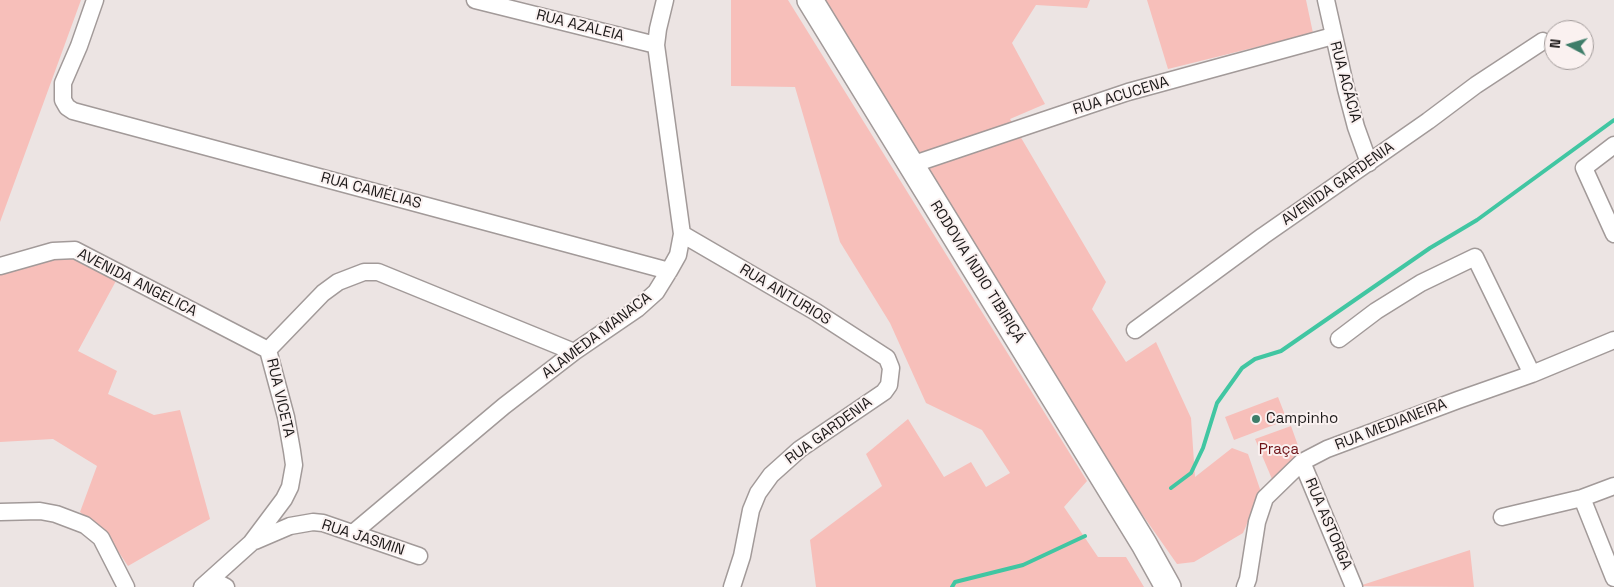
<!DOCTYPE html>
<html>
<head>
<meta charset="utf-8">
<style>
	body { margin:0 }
	#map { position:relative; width:1614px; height:587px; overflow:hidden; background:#ece4e3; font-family:"Space Grotesk",sans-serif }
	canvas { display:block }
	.north { position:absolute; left:1544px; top:20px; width:50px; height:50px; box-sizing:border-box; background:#faf1f0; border:1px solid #a29b9a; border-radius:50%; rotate:276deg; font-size:14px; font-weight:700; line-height:20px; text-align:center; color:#1d1a1a }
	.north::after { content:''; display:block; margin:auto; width:18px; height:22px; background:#3e7d69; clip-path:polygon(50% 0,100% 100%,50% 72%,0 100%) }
</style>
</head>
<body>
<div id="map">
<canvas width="1614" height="587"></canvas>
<div class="north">N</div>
</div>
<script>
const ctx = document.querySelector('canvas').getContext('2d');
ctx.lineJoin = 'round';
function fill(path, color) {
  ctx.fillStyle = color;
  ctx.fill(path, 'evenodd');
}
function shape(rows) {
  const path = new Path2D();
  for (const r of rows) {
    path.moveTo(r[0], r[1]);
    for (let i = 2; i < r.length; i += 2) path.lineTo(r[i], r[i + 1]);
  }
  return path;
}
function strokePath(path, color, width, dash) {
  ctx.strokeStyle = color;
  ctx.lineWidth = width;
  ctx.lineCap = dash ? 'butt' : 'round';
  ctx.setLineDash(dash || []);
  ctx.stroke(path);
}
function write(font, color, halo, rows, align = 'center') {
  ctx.font = font + ' "Space Grotesk",sans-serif';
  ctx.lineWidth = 4;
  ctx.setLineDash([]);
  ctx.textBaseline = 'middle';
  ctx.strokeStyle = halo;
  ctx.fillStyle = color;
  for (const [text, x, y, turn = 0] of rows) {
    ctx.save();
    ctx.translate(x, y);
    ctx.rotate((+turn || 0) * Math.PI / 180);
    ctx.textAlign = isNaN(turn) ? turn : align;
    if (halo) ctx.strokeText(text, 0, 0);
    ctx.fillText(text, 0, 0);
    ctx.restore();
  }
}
const green = shape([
	[0,0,81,0,0,222],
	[731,0,788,0,1087,481,1064,507,1098,557,1126,557,1144,587,816,587,810,540,882,486,866,454,908,419,944,477,971,462,986,487,1010,473,982,430,926,403,890,323,840,242,795,87,731,86],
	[823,0,1090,0,1087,8,1036,5,1012,43,1045,104,1010,119,1106,282,1092,309,1126,362,1156,342,1191,418,1195,477,1232,448,1248,454,1261,492,1243,533,1194,562,1177,564,1111,470],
	[1147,0,1306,0,1313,33,1168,69],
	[55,258,80,259,117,279,78,351,117,371,108,394,154,415,180,410,210,519,128,566,107,535,80,512,97,466,53,439,0,442,0,274],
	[1278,397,1287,420,1234,440,1225,417],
	[1291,426,1301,454,1272,479,1255,439],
	[1470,550,1474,587,1359,586]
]);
const stream = shape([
	[1171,488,1191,473,1203,448,1217,403,1242,368,1255,359,1281,351,1430,248,1477,220,1614,120],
	[952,587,955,582,1023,565,1085,536]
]);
const minor = shape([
	[95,0,79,46,63,83,63,100,67,107,73,111,669,271],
	[475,0,656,45],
	[1326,0,1346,89,1356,127,1369,163],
	[1614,145,1584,168,1614,234],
	[911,165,1128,92,1333,36],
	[682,234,816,312,887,358,891,368,889,385,884,392,800,449,771,475,758,493,751,510,742,556,732,587],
	[0,266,53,251,75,250,268,350],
	[1135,330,1263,236,1428,121,1476,85,1543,41],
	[1339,339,1376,311,1421,283,1475,257,1532,374],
	[1302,462,1354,587],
	[1582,498,1614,578],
	[0,512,40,511,56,514,85,525,101,538,126,587],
	[1502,517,1582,498,1614,486],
	[353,533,504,406,574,352,637,309,656,292,669,271,678,255,682,234,656,45,658,29,665,0],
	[255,541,290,526,313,522,323,523,419,556],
	[211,579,226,587],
	[202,587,251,543,284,499,290,487,294,465,292,451,286,417,268,350,323,293,338,282,364,272,378,272,574,352],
	[1245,587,1248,579,1257,522,1265,498,1302,462,1327,449,1458,400,1532,374,1614,340]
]);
const highway = shape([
	[810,0,1144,544,1168,587]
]);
const markers = [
	[1256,419,5,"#3e7d69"]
];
const streetNames = [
	["RUA AZALEIA",580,26,14],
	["RUA ACÁCIA",1345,82,75],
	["RUA ACUCENA",1121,96,-17],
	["AVENIDA GARDENIA",1338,184,-35],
	["RUA CAMÉLIAS",371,191,15],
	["RODOVIA ÍNDIO TIBIRIÇÁ",977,272,58],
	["AVENIDA ANGELICA",137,283,27],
	["RUA ANTURIOS",785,295,31],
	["ALAMEDA MANACA",597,336,-37],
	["RUA VICETA",280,398,77],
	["RUA MEDIANEIRA",1391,425,-21],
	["RUA GARDENIA",829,431,-36],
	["RUA ASTORGA",1328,524,67],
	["RUA JASMIN",363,538,18]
];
const poiNames = [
	["Campinho",1266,419]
];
const parkNames = [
	["Praça",1279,450]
];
fill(green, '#f7bfba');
strokePath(stream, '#41c6a2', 4);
strokePath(minor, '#a29a99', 19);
strokePath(highway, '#a29a99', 28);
strokePath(minor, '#fff', 16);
strokePath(highway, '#fff', 25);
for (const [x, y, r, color] of markers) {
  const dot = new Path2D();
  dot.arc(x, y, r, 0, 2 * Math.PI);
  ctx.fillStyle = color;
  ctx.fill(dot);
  strokePath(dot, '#faf1f0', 2);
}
write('15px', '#1d1a1a', '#faf1f0', streetNames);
write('15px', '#1d1a1a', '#faf1f0', poiNames, 'left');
write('15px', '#6f1419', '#faf1f0', parkNames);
</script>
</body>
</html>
